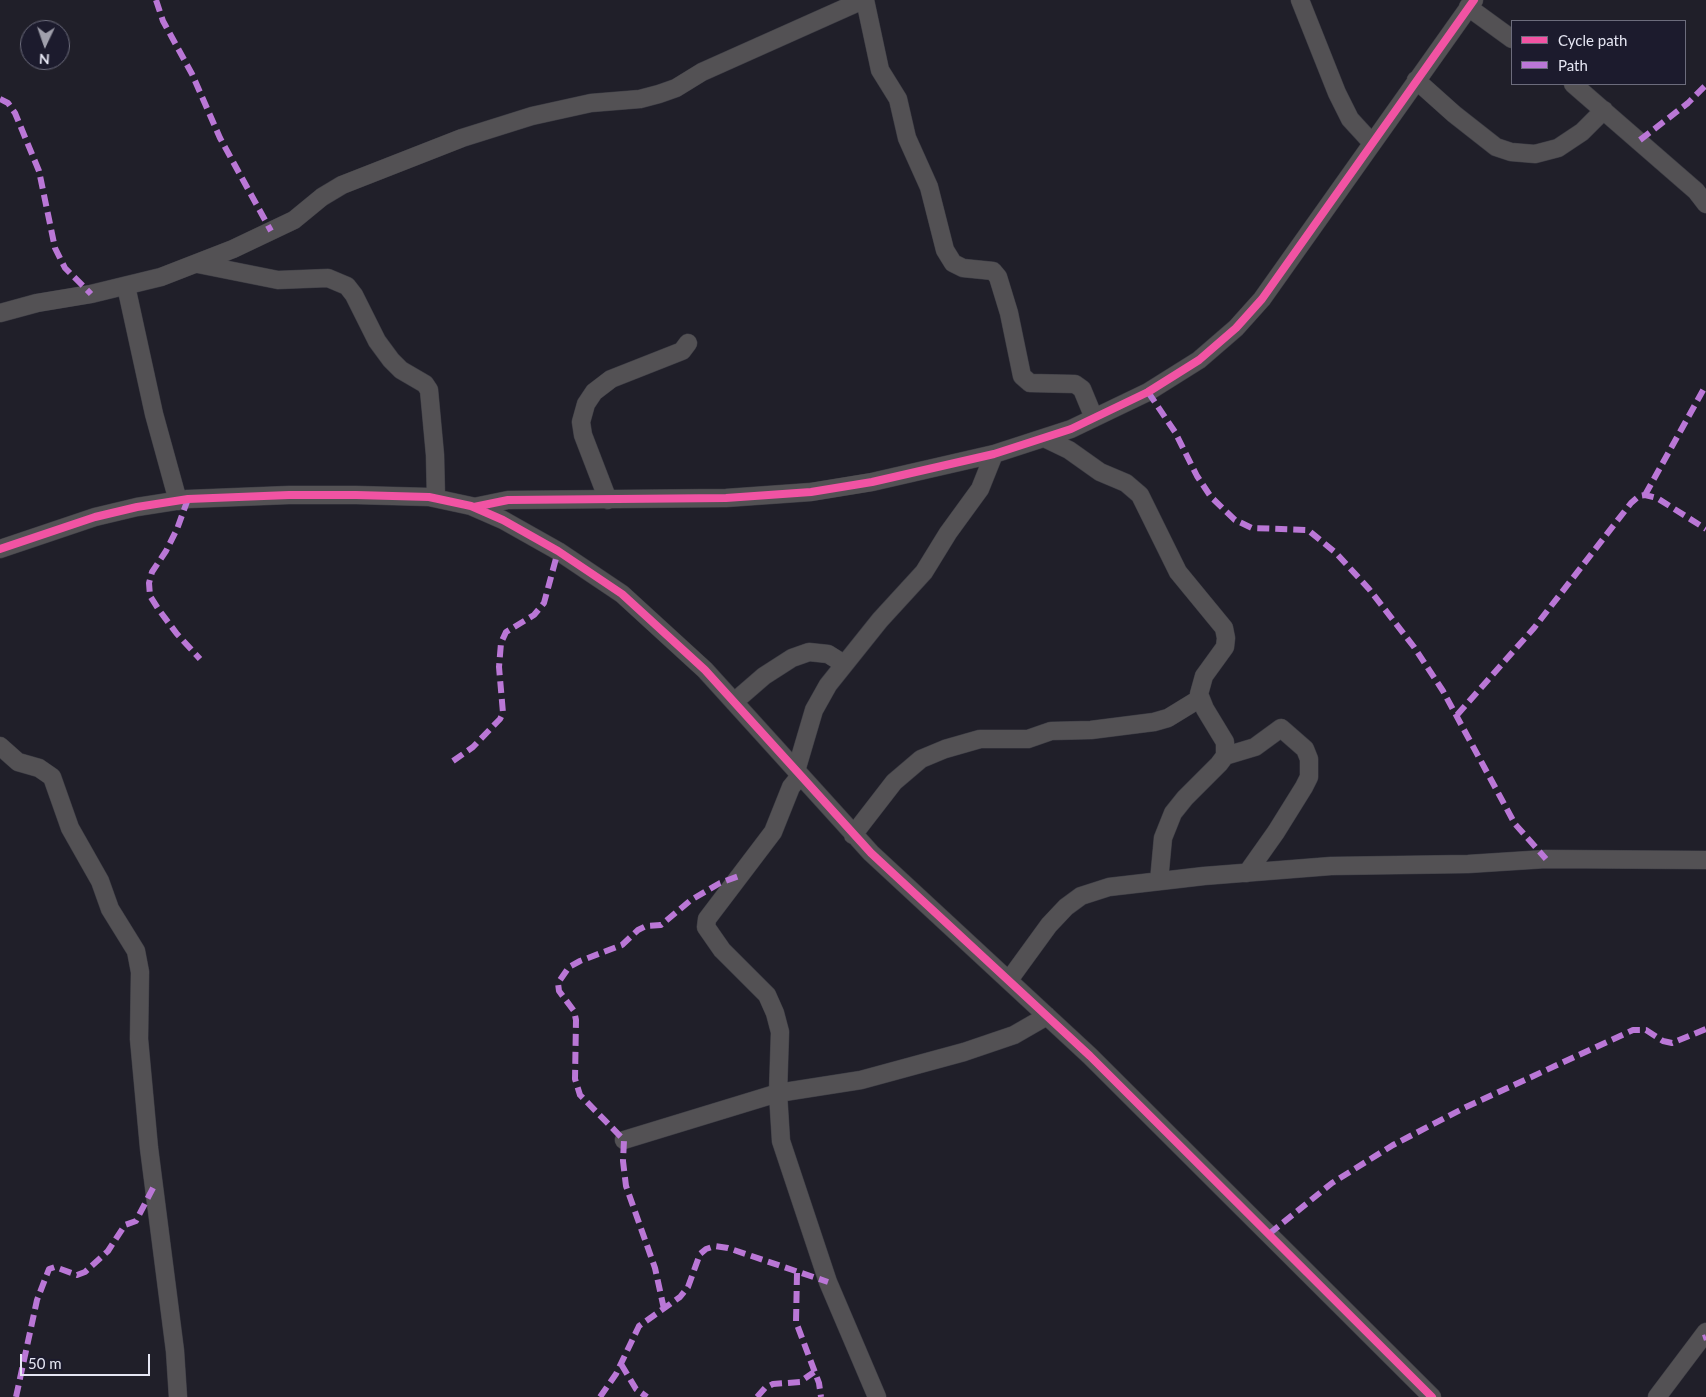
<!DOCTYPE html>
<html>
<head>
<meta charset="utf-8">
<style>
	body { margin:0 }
	#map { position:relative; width:1706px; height:1397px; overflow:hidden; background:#201f29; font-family:Lato,sans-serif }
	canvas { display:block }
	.legend { position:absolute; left:1511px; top:20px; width:175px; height:65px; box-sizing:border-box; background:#1c1b2d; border:1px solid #6c6c7c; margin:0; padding:6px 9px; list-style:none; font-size:15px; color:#e5e6f3 }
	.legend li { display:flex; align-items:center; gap:10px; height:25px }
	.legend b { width:25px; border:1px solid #6c6c7c }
	.north { position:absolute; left:20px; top:20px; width:50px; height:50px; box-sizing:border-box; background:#1c1b2d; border:1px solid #6c6c7c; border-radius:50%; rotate:183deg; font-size:14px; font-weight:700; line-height:20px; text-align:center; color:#e5e6f3 }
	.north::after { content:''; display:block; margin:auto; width:18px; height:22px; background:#a0a0ac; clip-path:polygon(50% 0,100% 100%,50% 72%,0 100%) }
	.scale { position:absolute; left:20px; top:1354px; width:130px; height:22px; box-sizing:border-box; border:2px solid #e5e6f3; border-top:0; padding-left:6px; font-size:15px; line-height:18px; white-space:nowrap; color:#e5e6f3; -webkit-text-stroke:4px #1c1b2d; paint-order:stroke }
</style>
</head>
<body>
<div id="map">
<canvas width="1706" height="1397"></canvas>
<ul class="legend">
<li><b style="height:6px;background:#f153a3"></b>Cycle path</li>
<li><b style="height:6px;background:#ba77d6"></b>Path</li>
</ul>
<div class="north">N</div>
<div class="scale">50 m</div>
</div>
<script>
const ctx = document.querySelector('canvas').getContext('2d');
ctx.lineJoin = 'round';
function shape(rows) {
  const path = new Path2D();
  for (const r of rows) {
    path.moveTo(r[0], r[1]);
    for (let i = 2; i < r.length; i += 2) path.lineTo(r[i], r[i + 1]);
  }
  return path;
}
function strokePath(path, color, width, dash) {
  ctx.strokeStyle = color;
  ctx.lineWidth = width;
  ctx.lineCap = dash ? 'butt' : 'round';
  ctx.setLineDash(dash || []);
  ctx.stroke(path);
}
const minor = shape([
	[865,0,880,70,898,99,907,138,929,187,945,250,953,263,963,268,993,271,998,277,1009,313,1022,376,1030,383,1075,384,1082,389,1094,418],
	[1300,0,1337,93,1350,119,1372,143],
	[1468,7,1512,39],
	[1416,80,1454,114,1496,147,1511,152,1535,154,1558,148,1582,132,1604,110],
	[1573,84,1696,191,1706,204],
	[198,264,278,280,328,278,347,286,354,295,377,341,391,360,401,370,425,384,429,390,435,455,436,498],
	[126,286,154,414,178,501],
	[0,313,37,303,91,294,161,277,233,249,294,220,322,197,342,185,462,138,532,116,591,103,640,99,659,94,676,88,702,72,863,0],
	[1044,438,1069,450,1100,472,1126,483,1140,495,1178,572,1224,628,1226,638,1225,647,1204,676,1199,694,1205,709,1225,742,1225,756,1219,764,1185,798,1173,813,1163,838,1159,881],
	[608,500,583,435,581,422,586,404,594,392,611,379,682,351,688,343],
	[474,507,508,500,726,498,811,492,872,482,994,454,1071,429,1148,392,1199,360,1236,328,1262,299,1474,0],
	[0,549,95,517,137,507,188,499,289,495,356,495,429,497,471,506,503,520,558,551,622,594,705,670,871,853,1090,1056,1432,1397],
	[734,702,764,676,792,658,809,652,828,654,844,664],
	[0,746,18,762,39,768,52,777,70,828,100,881,110,909,136,951,140,972,139,1039,149,1148,175,1351,178,1397],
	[1225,756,1255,747,1281,728,1305,749,1309,759,1309,777,1304,787,1276,832,1247,873],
	[796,771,814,710,828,685,880,620,924,572,948,533,980,489,994,454],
	[800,776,791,787,773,832,707,919,706,927,722,950,767,995,775,1013,780,1032,778,1093,781,1141,828,1282,877,1397],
	[853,835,894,782,921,759,945,749,980,739,1028,739,1051,731,1091,730,1154,722,1168,718,1199,699],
	[1009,980,1049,925,1066,907,1081,896,1109,887,1204,876,1331,866,1468,864,1546,859,1706,860],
	[624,1140,778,1093,861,1080,964,1052,1014,1035,1047,1016],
	[1657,1397,1706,1332]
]);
const quiet = shape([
	[156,0,163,21,192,74,220,138,271,231],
	[0,99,8,103,15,113,39,171,55,248,65,268,91,294],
	[1640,140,1688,103,1706,85],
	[1148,392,1175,432,1197,476,1211,497,1235,520,1252,528,1308,530,1336,553,1369,589,1414,647,1443,691,1515,824,1546,859],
	[1645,495,1706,385],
	[188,499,177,529,166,551,152,572,149,583,150,596,159,610,177,634,200,659],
	[1457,715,1534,628,1631,503,1639,496,1645,495,1657,498,1706,529],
	[453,761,473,747,500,719,503,713,499,667,501,643,506,632,534,615,544,603,558,551],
	[1269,1234,1332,1183,1393,1145,1464,1108,1633,1030,1646,1030,1663,1041,1672,1043,1706,1029],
	[797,1273,796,1322,819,1383,821,1397],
	[664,1309,655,1268,626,1186,623,1161,624,1140,580,1095,575,1079,576,1020,574,1011,559,991,558,983,569,967,580,961,622,945,638,930,646,926,661,925,691,900,720,883,739,876],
	[1703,1338,1706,1337],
	[621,1364,636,1389,647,1397],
	[16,1397,37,1300,49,1269,55,1267,77,1275,85,1272,108,1251,125,1225,136,1221,154,1186],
	[600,1397,616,1374,639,1326,680,1297,688,1287,700,1254,706,1249,715,1246,728,1248,828,1282],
	[757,1397,765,1388,773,1384,800,1382,814,1372]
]);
const cycleway = shape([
	[474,507,508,500,726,498,811,492,872,482,994,454,1071,429,1148,392,1199,360,1236,328,1262,299,1474,0],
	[0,549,95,517,137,507,188,499,289,495,356,495,429,497,471,506,503,520,558,551,622,594,705,670,871,853,1090,1056,1432,1397]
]);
strokePath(minor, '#3c3c44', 19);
strokePath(minor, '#535154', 18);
strokePath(quiet, '#ba77d6', 6, [12, 6]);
strokePath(cycleway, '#f153a3', 8);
</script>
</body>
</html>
